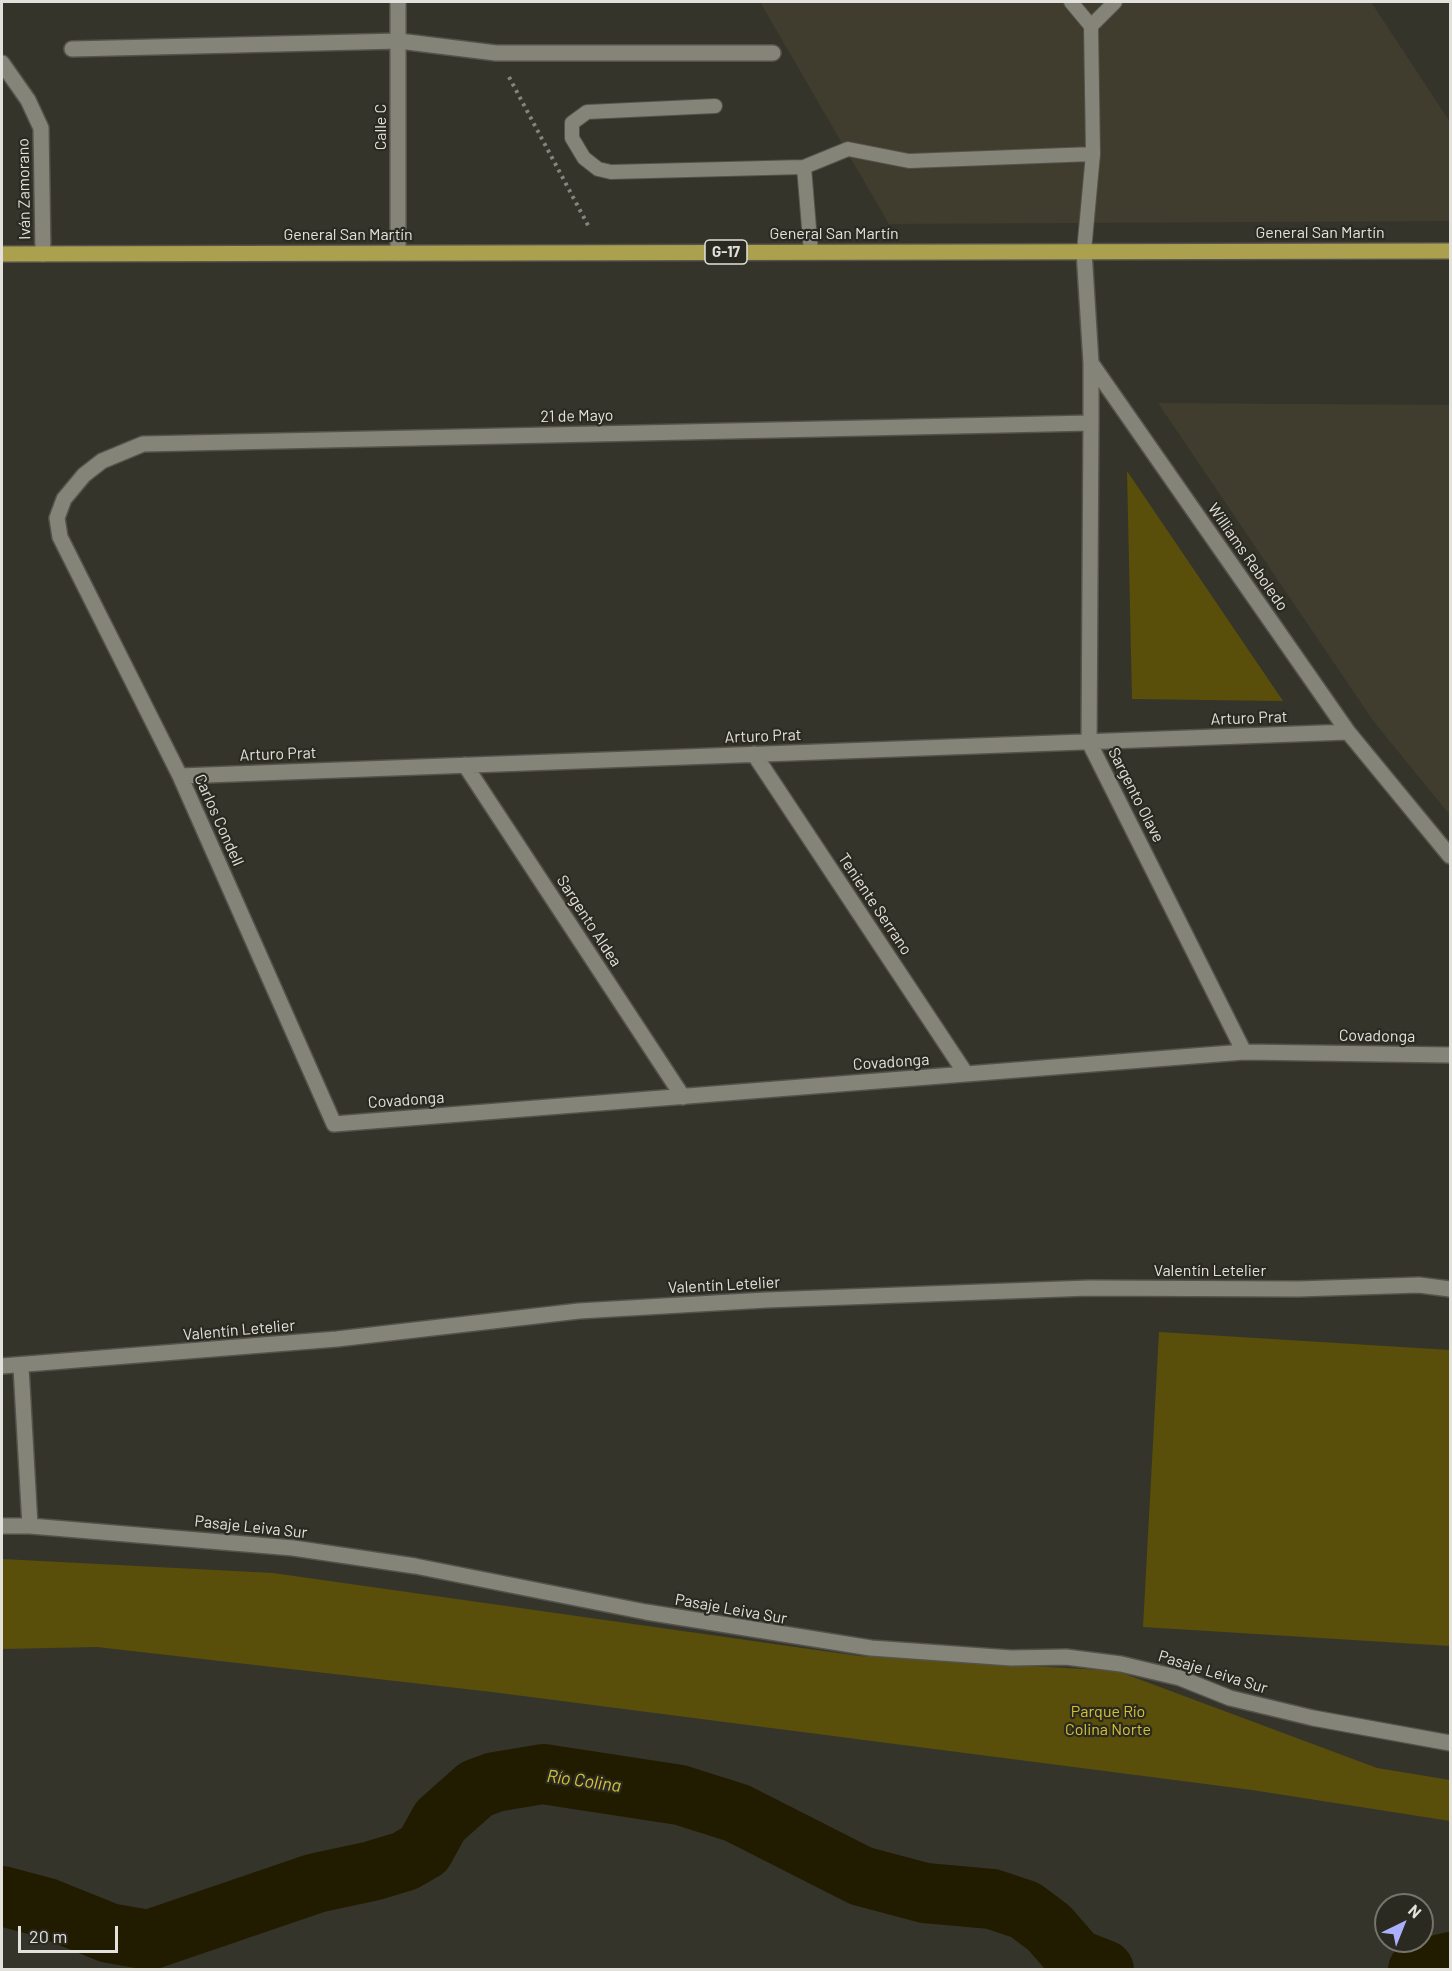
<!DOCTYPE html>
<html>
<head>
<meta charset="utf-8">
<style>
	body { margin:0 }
	#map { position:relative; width:1452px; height:1971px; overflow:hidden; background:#35342b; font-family:Barlow,sans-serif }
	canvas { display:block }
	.frame { position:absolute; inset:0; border:3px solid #e2e1dc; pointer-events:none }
	.north { position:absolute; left:1374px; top:1893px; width:60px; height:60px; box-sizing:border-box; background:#2b2a21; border:2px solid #74736c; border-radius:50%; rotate:43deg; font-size:16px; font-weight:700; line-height:24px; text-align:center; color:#e2e1dc }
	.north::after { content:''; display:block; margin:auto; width:21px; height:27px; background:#aab0fb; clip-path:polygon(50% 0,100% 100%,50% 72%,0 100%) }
	.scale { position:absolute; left:18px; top:1926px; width:100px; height:27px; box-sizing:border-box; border:3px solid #e2e1dc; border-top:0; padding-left:8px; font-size:18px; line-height:21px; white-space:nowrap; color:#e2e1dc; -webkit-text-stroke:4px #2b2a21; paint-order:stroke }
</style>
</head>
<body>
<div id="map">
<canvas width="1452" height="1971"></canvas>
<div class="frame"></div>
<div class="north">N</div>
<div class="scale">20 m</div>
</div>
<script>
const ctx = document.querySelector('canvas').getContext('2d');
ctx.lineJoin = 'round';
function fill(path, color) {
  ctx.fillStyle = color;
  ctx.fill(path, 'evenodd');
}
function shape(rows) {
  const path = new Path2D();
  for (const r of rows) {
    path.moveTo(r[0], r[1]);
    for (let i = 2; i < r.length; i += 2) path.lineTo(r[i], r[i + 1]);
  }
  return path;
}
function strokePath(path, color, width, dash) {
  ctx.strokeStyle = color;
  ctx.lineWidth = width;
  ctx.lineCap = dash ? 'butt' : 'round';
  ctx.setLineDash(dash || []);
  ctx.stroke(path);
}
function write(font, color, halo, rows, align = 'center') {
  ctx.font = font + ' Barlow,sans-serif';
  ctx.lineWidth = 4.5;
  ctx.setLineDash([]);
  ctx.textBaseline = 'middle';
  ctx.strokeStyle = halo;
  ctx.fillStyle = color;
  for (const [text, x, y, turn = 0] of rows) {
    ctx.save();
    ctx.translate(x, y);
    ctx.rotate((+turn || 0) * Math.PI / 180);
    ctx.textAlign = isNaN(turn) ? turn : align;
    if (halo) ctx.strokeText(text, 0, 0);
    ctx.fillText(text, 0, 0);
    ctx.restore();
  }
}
const built = shape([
	[760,2,1371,2,1450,122,1450,221,889,224],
	[1158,403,1450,405,1450,815,1374,722]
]);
const green = shape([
	[1127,471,1283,701,1132,699],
	[1159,1332,1450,1350,1450,1646,1143,1627],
	[2,1559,273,1573,859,1656,1117,1671,1377,1768,1450,1780,1450,1821,1252,1790,492,1692,97,1647,2,1649]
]);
const river = shape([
	[2,1896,47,1908,109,1933,149,1940,316,1883,372,1871,405,1861,424,1850,440,1821,476,1789,495,1782,543,1774,680,1795,737,1813,861,1876,925,1893,992,1899,1025,1910,1049,1928,1076,1959,1104,1970],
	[1418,1970,1450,1962]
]);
const path = shape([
	[509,77,590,229]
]);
const lane = shape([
	[1071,2,1091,26],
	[715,106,587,112,572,123,572,138,584,158,598,169,611,172,804,167,848,149,909,161,1093,154],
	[804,167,811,252],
	[1084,251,1093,154,1091,26,1115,2]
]);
const street = shape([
	[398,2,398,253],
	[72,49,399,41,496,53,773,53],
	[2,63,28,100,41,128,43,254],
	[1084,251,1091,363,1348,732,1450,856],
	[1091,363,1091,423,143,444,102,461,84,475,64,499,57,518,60,537,180,776,334,1124,1244,1052,1450,1055],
	[1091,423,1089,742,1244,1052],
	[754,754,966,1074],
	[465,765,683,1097],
	[180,776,1348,732],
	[2,1366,337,1339,579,1311,766,1300,1089,1288,1298,1289,1419,1285,1450,1289],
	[21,1367,30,1526],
	[2,1526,30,1526,293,1548,415,1566,646,1612,871,1648,1011,1658,1066,1657,1121,1664,1180,1678,1230,1698,1313,1718,1450,1743]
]);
const primary = shape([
	[2,254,1450,251]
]);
const shields = [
	[726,252,42]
];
const shieldNames = [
	["G-17",726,252]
];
const streetNames = [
	["Calle C",381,127,-90],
	["Iván Zamorano",24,189,-91],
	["General San Martín",1320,233],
	["General San Martín",834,234],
	["General San Martín",348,235],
	["21 de Mayo",577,416,-1],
	["Williams Reboledo",1248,557,55],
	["Arturo Prat",1249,718,-2],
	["Arturo Prat",763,736,-2],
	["Arturo Prat",278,754,-2],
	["Sargento Olave",1136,795,63],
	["Carlos Condell",219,820,66],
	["Teniente Serrano",875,904,56],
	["Sargento Aldea",589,921,57],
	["Covadonga",1377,1036,1],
	["Covadonga",891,1062,-4],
	["Covadonga",406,1100,-4],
	["Valentín Letelier",1210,1271],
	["Valentín Letelier",724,1285,-3],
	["Valentín Letelier",239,1330,-5],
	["Pasaje Leiva Sur",251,1527,6],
	["Pasaje Leiva Sur",731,1609,10],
	["Pasaje Leiva Sur",1213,1672,17]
];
const parkNames = [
	["Parque Río",1108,1712],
	["Colina Norte",1108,1730]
];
const waterNames = [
	["Río Colina",584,1781,8]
];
fill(built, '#403d2e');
fill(green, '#594f0a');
strokePath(river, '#211c00', 60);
strokePath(lane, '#54524b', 16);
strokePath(street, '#54524b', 18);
strokePath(primary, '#54524b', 18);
strokePath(path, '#85847d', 4, [3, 4.5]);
strokePath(lane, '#858479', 14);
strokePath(street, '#858479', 15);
strokePath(primary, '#aba04d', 15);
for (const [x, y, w] of shields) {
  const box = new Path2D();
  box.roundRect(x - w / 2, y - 12, w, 24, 4.5);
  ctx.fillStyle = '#2b2a21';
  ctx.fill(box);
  strokePath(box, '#e2e1dc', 1.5);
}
write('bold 15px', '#e2e1dc', null, shieldNames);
write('16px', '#e2e1dc', '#2b2a21', streetNames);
write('16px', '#d6c134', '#2b2a21', parkNames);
write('italic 18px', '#d9c439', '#2b2a21', waterNames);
</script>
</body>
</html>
